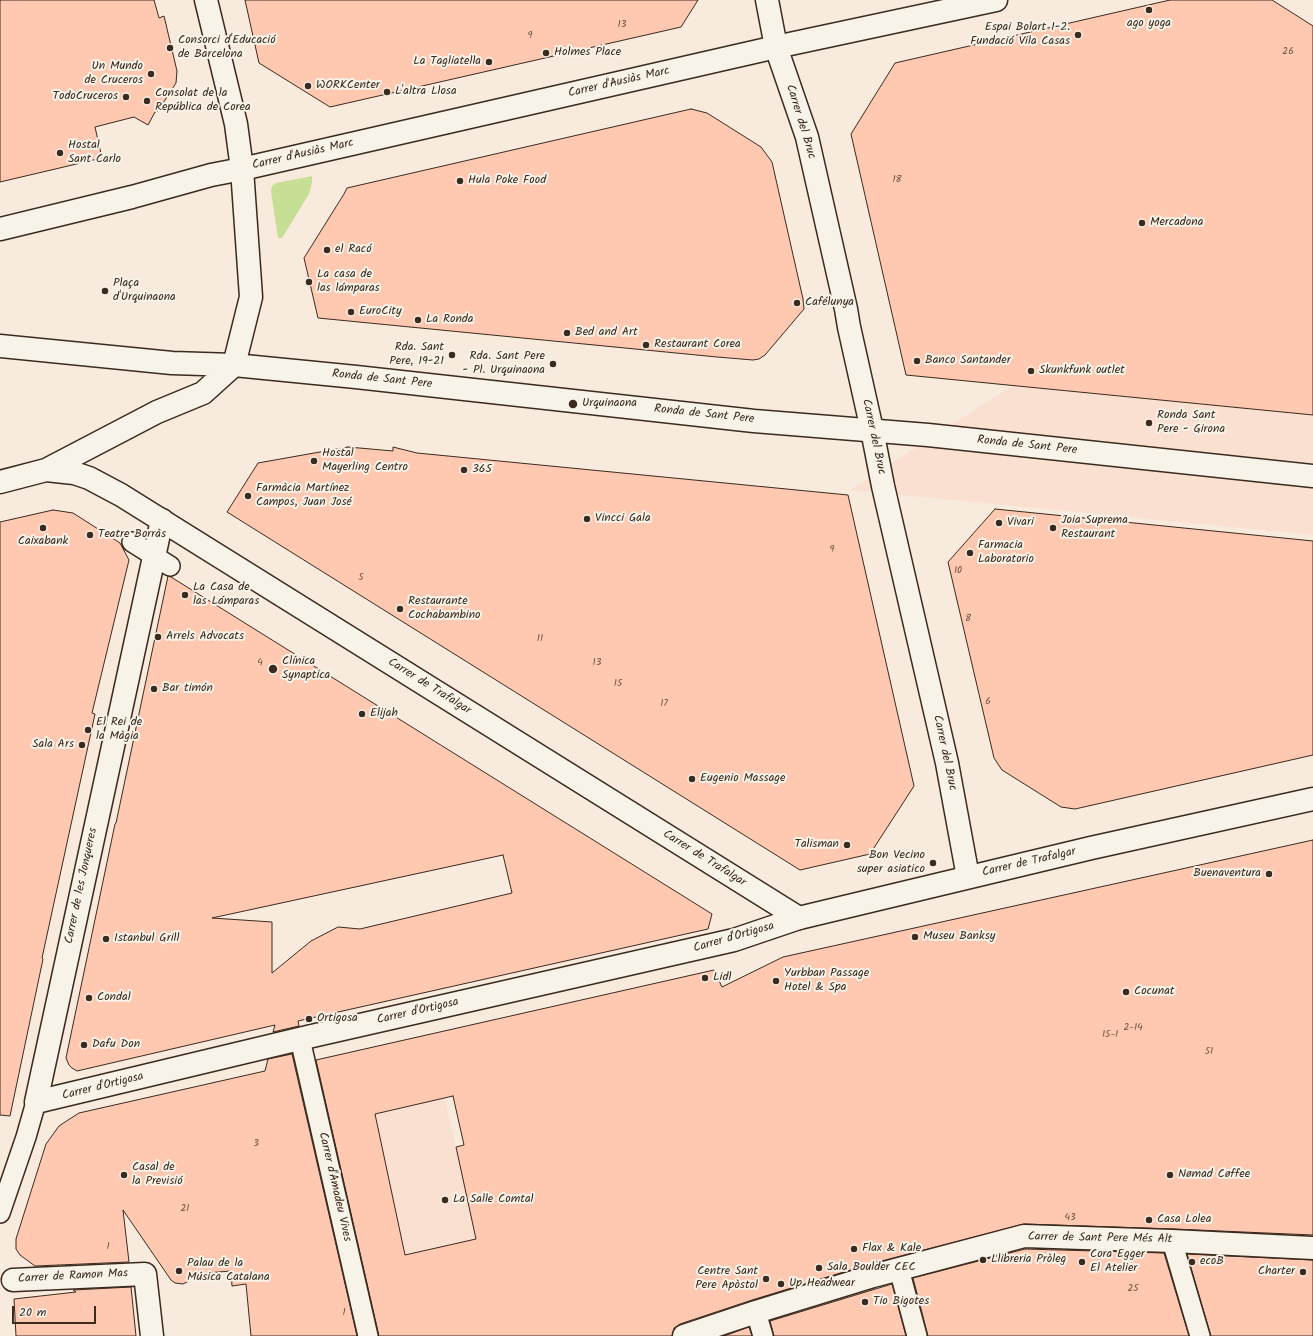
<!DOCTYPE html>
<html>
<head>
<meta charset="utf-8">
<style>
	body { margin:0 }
	#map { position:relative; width:1313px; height:1336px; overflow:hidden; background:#f8eadd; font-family:Kalam,sans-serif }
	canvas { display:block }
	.scale { position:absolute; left:12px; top:1306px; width:84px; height:18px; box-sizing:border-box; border:2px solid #3b2a1e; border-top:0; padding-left:5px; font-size:12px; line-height:14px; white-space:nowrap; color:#3b2a1e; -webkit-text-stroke:3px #f7f3e8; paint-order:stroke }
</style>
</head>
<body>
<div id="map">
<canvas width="1313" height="1336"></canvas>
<div class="scale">20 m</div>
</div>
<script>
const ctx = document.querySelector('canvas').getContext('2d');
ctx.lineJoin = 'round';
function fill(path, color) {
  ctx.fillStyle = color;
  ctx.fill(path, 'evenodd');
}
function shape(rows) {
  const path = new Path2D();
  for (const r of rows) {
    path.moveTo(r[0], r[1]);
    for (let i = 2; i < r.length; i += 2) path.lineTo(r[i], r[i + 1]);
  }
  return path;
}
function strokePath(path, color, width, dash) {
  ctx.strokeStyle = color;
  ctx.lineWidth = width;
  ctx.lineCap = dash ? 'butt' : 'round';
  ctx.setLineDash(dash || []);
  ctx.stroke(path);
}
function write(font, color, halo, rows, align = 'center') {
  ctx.font = font + ' Kalam,sans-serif';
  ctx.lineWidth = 4;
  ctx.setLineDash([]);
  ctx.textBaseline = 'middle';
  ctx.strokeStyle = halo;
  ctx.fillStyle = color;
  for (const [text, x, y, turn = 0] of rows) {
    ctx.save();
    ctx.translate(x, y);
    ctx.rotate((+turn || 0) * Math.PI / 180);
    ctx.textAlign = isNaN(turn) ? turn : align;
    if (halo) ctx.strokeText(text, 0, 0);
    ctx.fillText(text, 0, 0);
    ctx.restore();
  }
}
const built = shape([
	[1313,193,1313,535,850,490],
	[430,1034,456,1147,459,1146,548,1253,380,1330,323,1058]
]);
const green = shape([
	[312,176,312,182,309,194,282,238,278,238,271,191,272,186,276,183]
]);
const building = shape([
	[0,0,154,0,159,18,164,16,177,71,176,83,158,111,155,112,148,125,134,117,95,127,102,158,0,182,0,0],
	[245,0,698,0,681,27,330,107,259,63,245,0],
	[1170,0,1272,0,1313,26,1313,415,906,375,851,134,895,63,1170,0],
	[691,109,707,113,761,147,772,162,803,299,804,309,765,355,759,359,753,360,717,357,318,318,304,258,344,194,347,188,691,109],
	[348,447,393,451,393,447,417,453,848,495,914,786,870,854,800,870,227,512,258,463,348,447],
	[995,509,1313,541,1313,755,1075,809,1061,807,1002,770,994,758,948,562,995,509],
	[53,510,73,513,120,543,129,560,92,713,95,714,42,958,43,959,10,1116,0,1115,0,522,53,510],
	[168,576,171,577,712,914,708,929,298,1021,299,1026,273,1032,275,1025,77,1071,72,1068,69,1065,66,1058,115,824,116,823,168,576],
	[503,855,512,893,360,929,338,927,311,941,272,973,272,922,212,918,503,855],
	[1313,840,1313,1235,1173,1229,1024,1224,870,1264,752,1300,680,1324,674,1328,672,1336,379,1336,316,1060,714,970,722,987,783,957,1313,840],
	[453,1096,464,1145,456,1147,476,1239,405,1255,375,1114,453,1096],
	[292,1054,357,1336,251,1336,246,1284,232,1286,231,1271,194,1274,187,1282,183,1284,175,1283,171,1280,123,1210,129,1262,35,1266,20,1255,16,1249,16,1239,46,1144,59,1126,65,1122,79,1113,265,1071,268,1059,292,1054],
	[1025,1249,1164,1253,1189,1336,928,1336,913,1278,1025,1249],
	[1187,1254,1313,1260,1313,1336,1211,1336,1187,1254],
	[892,1284,906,1336,774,1336,770,1321,892,1284],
	[131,1287,136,1336,16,1336,14,1299,76,1292,73,1290,131,1287],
	[749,1327,752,1336,724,1336,749,1327]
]);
const pedestrian = shape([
	[132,542,170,566],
	[300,1039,368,1336],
	[0,1213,26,1137,36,1102],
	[1172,1241,1200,1336],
	[899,1269,917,1336],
	[756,1312,763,1336]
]);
const minor = shape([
	[767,0,776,47,807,137,846,309,849,327,872,430,883,486,947,763,968,877],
	[0,229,132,197,211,175,242,169,776,47,996,0],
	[162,520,36,1102,312,1036,734,940,799,918],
	[13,1280,145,1274,152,1336],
	[684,1336,756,1312,873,1276,1024,1236,1172,1241,1313,1248]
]);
const secondary = shape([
	[0,346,172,363,234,365,356,377,754,421,928,435,1313,476],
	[46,470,74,473,89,478,121,495,799,918,1091,848,1313,799],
	[0,482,46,470,157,412,203,393,234,365,251,297,242,169,236,124,206,0]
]);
const markers = [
	[1149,10,4,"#3b2a1e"],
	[1078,35,4,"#3b2a1e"],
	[170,48,4,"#3b2a1e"],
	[546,53,4,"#3b2a1e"],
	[489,62,4,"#3b2a1e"],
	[151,74,4,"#3b2a1e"],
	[308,86,4,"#3b2a1e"],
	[387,92,4,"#3b2a1e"],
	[126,97,4,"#3b2a1e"],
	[147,101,4,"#3b2a1e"],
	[60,153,4,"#3b2a1e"],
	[460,181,4,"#3b2a1e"],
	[1142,223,4,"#3b2a1e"],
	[327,250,4,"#3b2a1e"],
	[309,282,4,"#3b2a1e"],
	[105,291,4,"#3b2a1e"],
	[797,303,4,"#3b2a1e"],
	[351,312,4,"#3b2a1e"],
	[418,320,4,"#3b2a1e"],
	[567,333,4,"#3b2a1e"],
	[646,345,4,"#3b2a1e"],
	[452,355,4,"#3b2a1e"],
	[917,361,4,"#3b2a1e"],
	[553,364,4,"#3b2a1e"],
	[1031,371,4,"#3b2a1e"],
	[573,404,5,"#3b2a1e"],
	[1149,423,4,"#3b2a1e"],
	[314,461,4,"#3b2a1e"],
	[464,470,4,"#3b2a1e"],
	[248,496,4,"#3b2a1e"],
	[587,519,4,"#3b2a1e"],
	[999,523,4,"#3b2a1e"],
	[43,528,4,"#3b2a1e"],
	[1053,528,4,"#3b2a1e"],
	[90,535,4,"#3b2a1e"],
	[970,553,4,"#3b2a1e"],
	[185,595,4,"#3b2a1e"],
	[400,609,4,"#3b2a1e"],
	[158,637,4,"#3b2a1e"],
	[273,669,5,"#3b2a1e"],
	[154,689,4,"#3b2a1e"],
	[362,714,4,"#3b2a1e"],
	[88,730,4,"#3b2a1e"],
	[82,745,4,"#3b2a1e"],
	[692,779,4,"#3b2a1e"],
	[847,845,4,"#3b2a1e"],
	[933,863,4,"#3b2a1e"],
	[1269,874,4,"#3b2a1e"],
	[915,937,4,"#3b2a1e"],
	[106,939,4,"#3b2a1e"],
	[705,978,4,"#3b2a1e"],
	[776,981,4,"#3b2a1e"],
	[1126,992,4,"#3b2a1e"],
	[89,998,4,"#3b2a1e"],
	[309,1019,4,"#3b2a1e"],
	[84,1045,4,"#3b2a1e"],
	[124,1175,4,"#3b2a1e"],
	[1170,1175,4,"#3b2a1e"],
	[445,1200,4,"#3b2a1e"],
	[1149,1220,4,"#3b2a1e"],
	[854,1249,4,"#3b2a1e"],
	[983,1260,4,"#3b2a1e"],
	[1082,1262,4,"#3b2a1e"],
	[1192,1262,4,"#3b2a1e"],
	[819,1268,4,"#3b2a1e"],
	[179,1271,4,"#3b2a1e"],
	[1303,1272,4,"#3b2a1e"],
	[766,1279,4,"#3b2a1e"],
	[781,1284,4,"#3b2a1e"],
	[865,1302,4,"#3b2a1e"]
];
const numberNames = [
	["13",622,25],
	["9",530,36],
	["26",1288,52],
	["18",897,180],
	["9",832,550],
	["10",958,571],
	["5",361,578],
	["8",968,619],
	["11",540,639],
	["4",260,663],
	["13",597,663],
	["15",618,684],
	["6",988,702],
	["17",664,704],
	["2-14",1133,1028],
	["15-1",1110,1035],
	["51",1209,1052],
	["3",256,1144],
	["2I",185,1209],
	["43",1070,1218],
	["1",108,1247],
	["25",1133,1289],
	["1",344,1313]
];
const poiNames = [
	["ago yoga",1149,24,"center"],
	["Espai Bolart 1-2.",1070,28,"right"],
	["Fundació Vila Casas",1070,42,"right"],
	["Consorci d'Educació",178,41],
	["de Barcelona",178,55],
	["Holmes Place",554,53],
	["La Tagliatella",481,62,"right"],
	["Un Mundo",143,67,"right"],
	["de Cruceros",143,81,"right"],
	["WORKCenter",316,86],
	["L'altra Llosa",395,92],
	["Consolat de la",155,94],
	["República de Corea",155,108],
	["TodoCruceros",118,97,"right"],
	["Hostal",68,146],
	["Sant Carlo",68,160],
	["Hula Poke Food",468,181],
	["Mercadona",1150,223],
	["el Racó",335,250],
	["La casa de",317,275],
	["las lámparas",317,289],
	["Plaça",113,284],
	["d'Urquinaona",113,298],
	["Cafélunya",805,303],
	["EuroCity",359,312],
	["La Ronda",426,320],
	["Bed and Art",575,333],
	["Restaurant Corea",654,345],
	["Rda. Sant",444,348,"right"],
	["Pere, 19-21",444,362,"right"],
	["Rda. Sant Pere",545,357,"right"],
	["- Pl. Urquinaona",545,371,"right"],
	["Banco Santander",925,361],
	["Skunkfunk outlet",1039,371],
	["Urquinaona",582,404],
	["Ronda Sant",1157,416],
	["Pere - Girona",1157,430],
	["Hostal",322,454],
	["Mayerling Centro",322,468],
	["365",472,470],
	["Farmàcia Martínez",256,489],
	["Campos, Juan José",256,503],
	["Vincci Gala",595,519],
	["Joia Suprema",1061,521],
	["Restaurant",1061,535],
	["Vivari",1007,523],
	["Teatre Borràs",98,535],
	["Caixabank",43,542,"center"],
	["Farmacia",978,546],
	["Laboratorio",978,560],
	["La Casa de",193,588],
	["las Lámparas",193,602],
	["Restaurante",408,602],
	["Cochabambino",408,616],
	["Arrels Advocats",166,637],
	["Clínica",282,662],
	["Synaptica",282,676],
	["Bar timón",162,689],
	["Elijah",370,714],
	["El Rei de",96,723],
	["la Màgia",96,737],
	["Sala Ars",74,745,"right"],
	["Eugenio Massage",700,779],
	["Talisman",839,845,"right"],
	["Bon Vecino",925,856,"right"],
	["super asiatico",925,870,"right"],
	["Buenaventura",1261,874,"right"],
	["Museu Banksy",923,937],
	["Istanbul Grill",114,939],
	["Yurbban Passage",784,974],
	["Hotel & Spa",784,988],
	["Lidl",713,978],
	["Cocunat",1134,992],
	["Condal",97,998],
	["Ortigosa",317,1019],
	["Dafu Don",92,1045],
	["Casal de",132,1168],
	["la Previsió",132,1182],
	["Nømad Cøffee",1178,1175],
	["La Salle Comtal",453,1200],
	["Casa Lolea",1157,1220],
	["Flax & Kale",862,1249],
	["Cora Egger",1090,1255],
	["El Atelier",1090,1269],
	["Llibreria Pròleg",991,1260],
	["ecoB",1200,1262],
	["Palau de la",187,1264],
	["Música Catalana",187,1278],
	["Sala Boulder CEC",827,1268],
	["Centre Sant",758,1272,"right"],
	["Pere Apòstol",758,1286,"right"],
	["Charter",1295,1272,"right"],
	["Up Headwear",789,1284],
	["Tio Bigotes",873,1302]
];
const streetNames = [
	["Carrer d'Ausiàs Marc",619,83,-13],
	["Carrer del Bruc",800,122,73],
	["Carrer d'Ausiàs Marc",303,155,-13],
	["Ronda de Sant Pere",382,380,6],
	["Ronda de Sant Pere",704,415,6],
	["Carrer del Bruc",873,437,78],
	["Ronda de Sant Pere",1027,446,6],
	["Carrer de Trafalgar",429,687,32],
	["Carrer del Bruc",944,753,78],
	["Carrer de Trafalgar",704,859,32],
	["Carrer de Trafalgar",1029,863,-13],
	["Carrer de les Jonqueres",82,886,-78],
	["Carrer d'Ortigosa",734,938,-16],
	["Carrer d'Ortigosa",418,1012,-13],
	["Carrer d'Ortigosa",103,1087,-14],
	["Carrer d'Amadeu Vives",334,1187,77],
	["Carrer de Sant Pere Més Alt",1100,1239,1],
	["Carrer de Ramon Mas",73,1277,-3]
];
fill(built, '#fae0d0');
fill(green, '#c6df95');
fill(building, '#fec8b1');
strokePath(building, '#3b2a1e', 1);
strokePath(pedestrian, '#3b2a1e', 22);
strokePath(minor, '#3b2a1e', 25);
strokePath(secondary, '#3b2a1e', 25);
strokePath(pedestrian, '#f7f3e8', 19);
strokePath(minor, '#f7f3e8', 22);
strokePath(secondary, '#f7f3e8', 22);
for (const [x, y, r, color] of markers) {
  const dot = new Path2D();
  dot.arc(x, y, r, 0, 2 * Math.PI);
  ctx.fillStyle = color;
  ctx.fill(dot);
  strokePath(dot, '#f7f3e8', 1.5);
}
write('10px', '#6c5243', null, numberNames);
write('12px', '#3b2a1e', '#f7f3e8', poiNames, 'left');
write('12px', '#3b2a1e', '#f7f3e8', streetNames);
</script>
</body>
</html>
